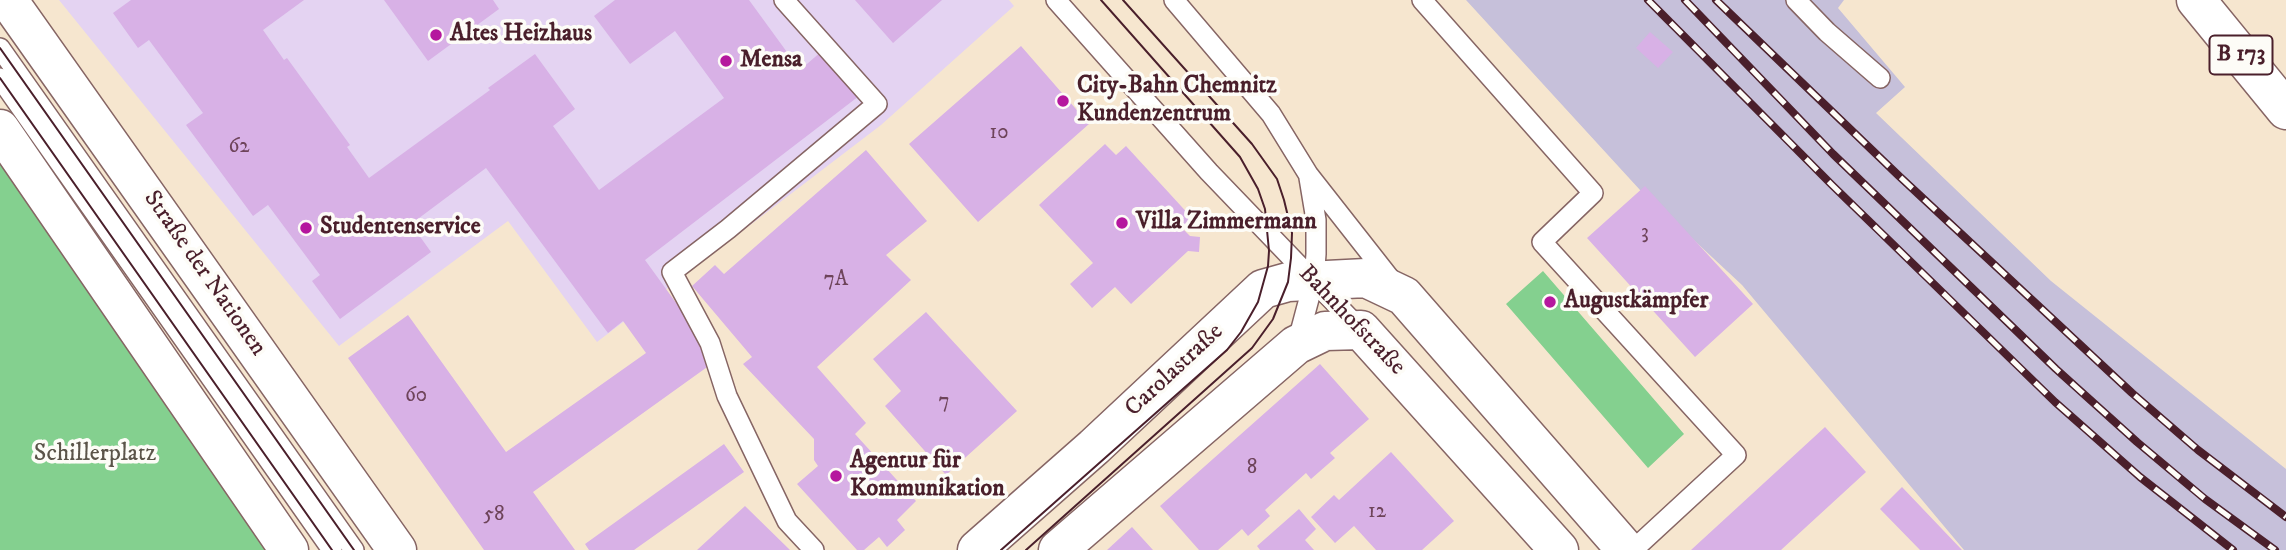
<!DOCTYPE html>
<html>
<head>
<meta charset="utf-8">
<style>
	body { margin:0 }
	canvas { display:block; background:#f6e6cf }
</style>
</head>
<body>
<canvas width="2286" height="550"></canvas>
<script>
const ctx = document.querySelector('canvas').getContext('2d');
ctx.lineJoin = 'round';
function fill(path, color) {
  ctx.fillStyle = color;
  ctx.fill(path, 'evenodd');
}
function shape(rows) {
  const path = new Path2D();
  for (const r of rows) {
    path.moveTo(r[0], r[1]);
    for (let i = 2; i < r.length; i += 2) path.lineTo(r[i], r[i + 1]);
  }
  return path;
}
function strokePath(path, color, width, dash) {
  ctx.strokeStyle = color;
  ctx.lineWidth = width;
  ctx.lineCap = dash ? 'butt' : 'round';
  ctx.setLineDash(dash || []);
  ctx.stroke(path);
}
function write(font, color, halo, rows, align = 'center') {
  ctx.font = font + ' "IM FELL DW Pica",serif';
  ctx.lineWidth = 7;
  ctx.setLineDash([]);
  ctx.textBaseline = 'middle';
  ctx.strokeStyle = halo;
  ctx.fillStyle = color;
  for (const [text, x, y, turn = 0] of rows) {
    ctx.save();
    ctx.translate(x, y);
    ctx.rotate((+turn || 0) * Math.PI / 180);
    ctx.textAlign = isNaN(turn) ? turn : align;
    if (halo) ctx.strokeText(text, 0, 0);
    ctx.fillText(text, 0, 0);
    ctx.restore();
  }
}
const built = shape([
	[59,0,1009,0,1014,6,881,125,597,342,508,221,339,346]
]);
const industrial = shape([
	[1466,0,1844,0,1838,8,1905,87,1876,113,2051,281,2286,469,2286,550,1964,550,1742,285,1640,190]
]);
const green = shape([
	[0,148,272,550,0,550],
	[1543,271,1684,434,1648,468,1506,304]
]);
const building = shape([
	[131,0,304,0,263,30,284,60,287,58,350,145,347,147,369,178,490,90,488,88,535,54,575,109,553,126,599,190,724,98,675,31,630,64,594,16,615,0,749,0,800,70,822,51,859,96,645,260,690,322,710,365,533,492,575,550,484,550,348,358,408,315,506,452,646,353,623,321,608,333,486,168,411,224,431,252,340,319,312,281,320,275,268,205,253,216,186,125,203,113,149,40,138,48,113,13],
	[384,0,493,0,499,9,428,61],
	[855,0,942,0,893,43],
	[1650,32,1673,52,1658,68,1636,48],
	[1021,46,1089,124,978,222,909,144],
	[1105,144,1116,155,1126,146,1192,218,1182,228,1190,236,1200,237,1199,252,1188,251,1131,304,1115,287,1092,308,1070,284,1093,263,1039,205],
	[866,150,927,221,886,255,911,280,817,367,866,423,855,434,916,501,897,520,905,530,887,547,879,537,864,550,857,550,797,484,818,466,814,460,814,439,743,364,752,357,692,286,715,265,724,274],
	[1645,186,1753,304,1695,357,1587,238],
	[926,312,1017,411,946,475,885,406,901,391,873,359],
	[1320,364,1369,419,1330,453,1335,458,1311,479,1306,473,1265,510,1270,516,1248,536,1242,529,1218,550,1199,550,1160,506],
	[1825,427,1866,472,1781,550,1691,550],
	[724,444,744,472,634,550,589,550,585,544],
	[1391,452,1454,521,1422,550,1376,550,1354,526,1335,543,1311,517,1334,495,1339,500],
	[1902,487,1962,550,1920,550,1880,509],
	[745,506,790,550,697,550],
	[1299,509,1316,529,1305,540,1314,550,1260,550,1257,546],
	[1132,527,1153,550,1107,550]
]);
const service = shape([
	[784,0,877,104,728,229,672,272,710,343,727,396,787,521,814,550],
	[1056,0,1209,172,1359,328],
	[1174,0,1271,114,1308,174,1392,281],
	[1422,0,1593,193,1542,242,1736,455,1633,550],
	[1796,0,1827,32,1880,78],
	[0,48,354,550],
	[0,78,332,550],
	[1297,344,1314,280,1316,254,1316,220,1309,178]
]);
const secondary = shape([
	[8,0,397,550],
	[0,129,289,550],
	[977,550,1094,447,1263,289,1288,282,1366,278,1404,296,1626,550],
	[1058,550,1296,345,1325,331,1361,330,1559,550]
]);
const primary = shape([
	[2196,0,2286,110]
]);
const tram = shape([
	[0,48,354,550],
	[0,78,332,550],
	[1001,550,1227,350,1241,332,1258,302,1268,266,1269,251,1265,209,1258,189,1240,157,1101,0],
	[1026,550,1252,348,1273,319,1288,282,1291,258,1292,233,1284,200,1277,179,1252,144,1123,0]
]);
const rail = shape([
	[1648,0,1832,185,2055,402,2140,477,2233,550],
	[1685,0,1833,154,2056,369,2137,442,2205,499,2275,550],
	[1716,0,1899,176,2132,393,2198,450,2286,517]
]);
const markers = [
	[436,35,7,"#b5179e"],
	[726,61,7,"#b5179e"],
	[1063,101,7,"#b5179e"],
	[1122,223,7,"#b5179e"],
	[306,228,7,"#b5179e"],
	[1550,302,7,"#b5179e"],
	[836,476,7,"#b5179e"]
];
const numberNames = [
	["10",999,134],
	["62",239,148],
	["3",1645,234],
	["7A",836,281],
	["60",416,397],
	["7",944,403],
	["8",1252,469],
	["12",1377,513],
	["58",494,516]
];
const shields = [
	[2241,55,63]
];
const shieldNames = [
	["B 173",2241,55]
];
const poiNames = [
	["Altes Heizhaus",450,35],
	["Mensa",740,61],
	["City-Bahn Chemnitz",1077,87],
	["Kundenzentrum",1077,115],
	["Villa Zimmermann",1136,223],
	["Studentenservice",320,228],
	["Augustkämpfer",1564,302],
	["Agentur für",850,462],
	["Kommunikation",850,490]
];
const streetNames = [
	["Straße der Nationen",204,274,55],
	["Bahnhofstraße",1351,321,46],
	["Carolastraße",1175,371,-43]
];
const parkNames = [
	["Schillerplatz",95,455]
];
fill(built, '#e4d3f2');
fill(industrial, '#c6c0da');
fill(green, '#84d08f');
fill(building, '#d8b1e6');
strokePath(service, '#866564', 22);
strokePath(secondary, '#866564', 41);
strokePath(primary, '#866564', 41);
strokePath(service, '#fff', 19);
strokePath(secondary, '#fff', 38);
strokePath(primary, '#fff', 38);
strokePath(tram, '#4a1f2b', 2);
strokePath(rail, '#4a1f2b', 8);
strokePath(rail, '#fdfcf7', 5, [16]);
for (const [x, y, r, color] of markers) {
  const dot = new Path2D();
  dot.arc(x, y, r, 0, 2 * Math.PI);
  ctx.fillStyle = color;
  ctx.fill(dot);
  strokePath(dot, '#fdfcf7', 2.5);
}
write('21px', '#6e445a', null, numberNames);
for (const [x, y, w] of shields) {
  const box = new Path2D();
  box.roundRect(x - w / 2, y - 19.5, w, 39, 5);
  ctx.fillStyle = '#fdfcf7';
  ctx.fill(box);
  strokePath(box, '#4a1f2b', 2);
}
write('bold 23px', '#4a1f2b', null, shieldNames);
write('bold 24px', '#4a1f2b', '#fdfcf7', poiNames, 'left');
write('24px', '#4a1f2b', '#fdfcf7', streetNames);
write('24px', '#5b5449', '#fdfcf7', parkNames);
</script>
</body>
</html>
